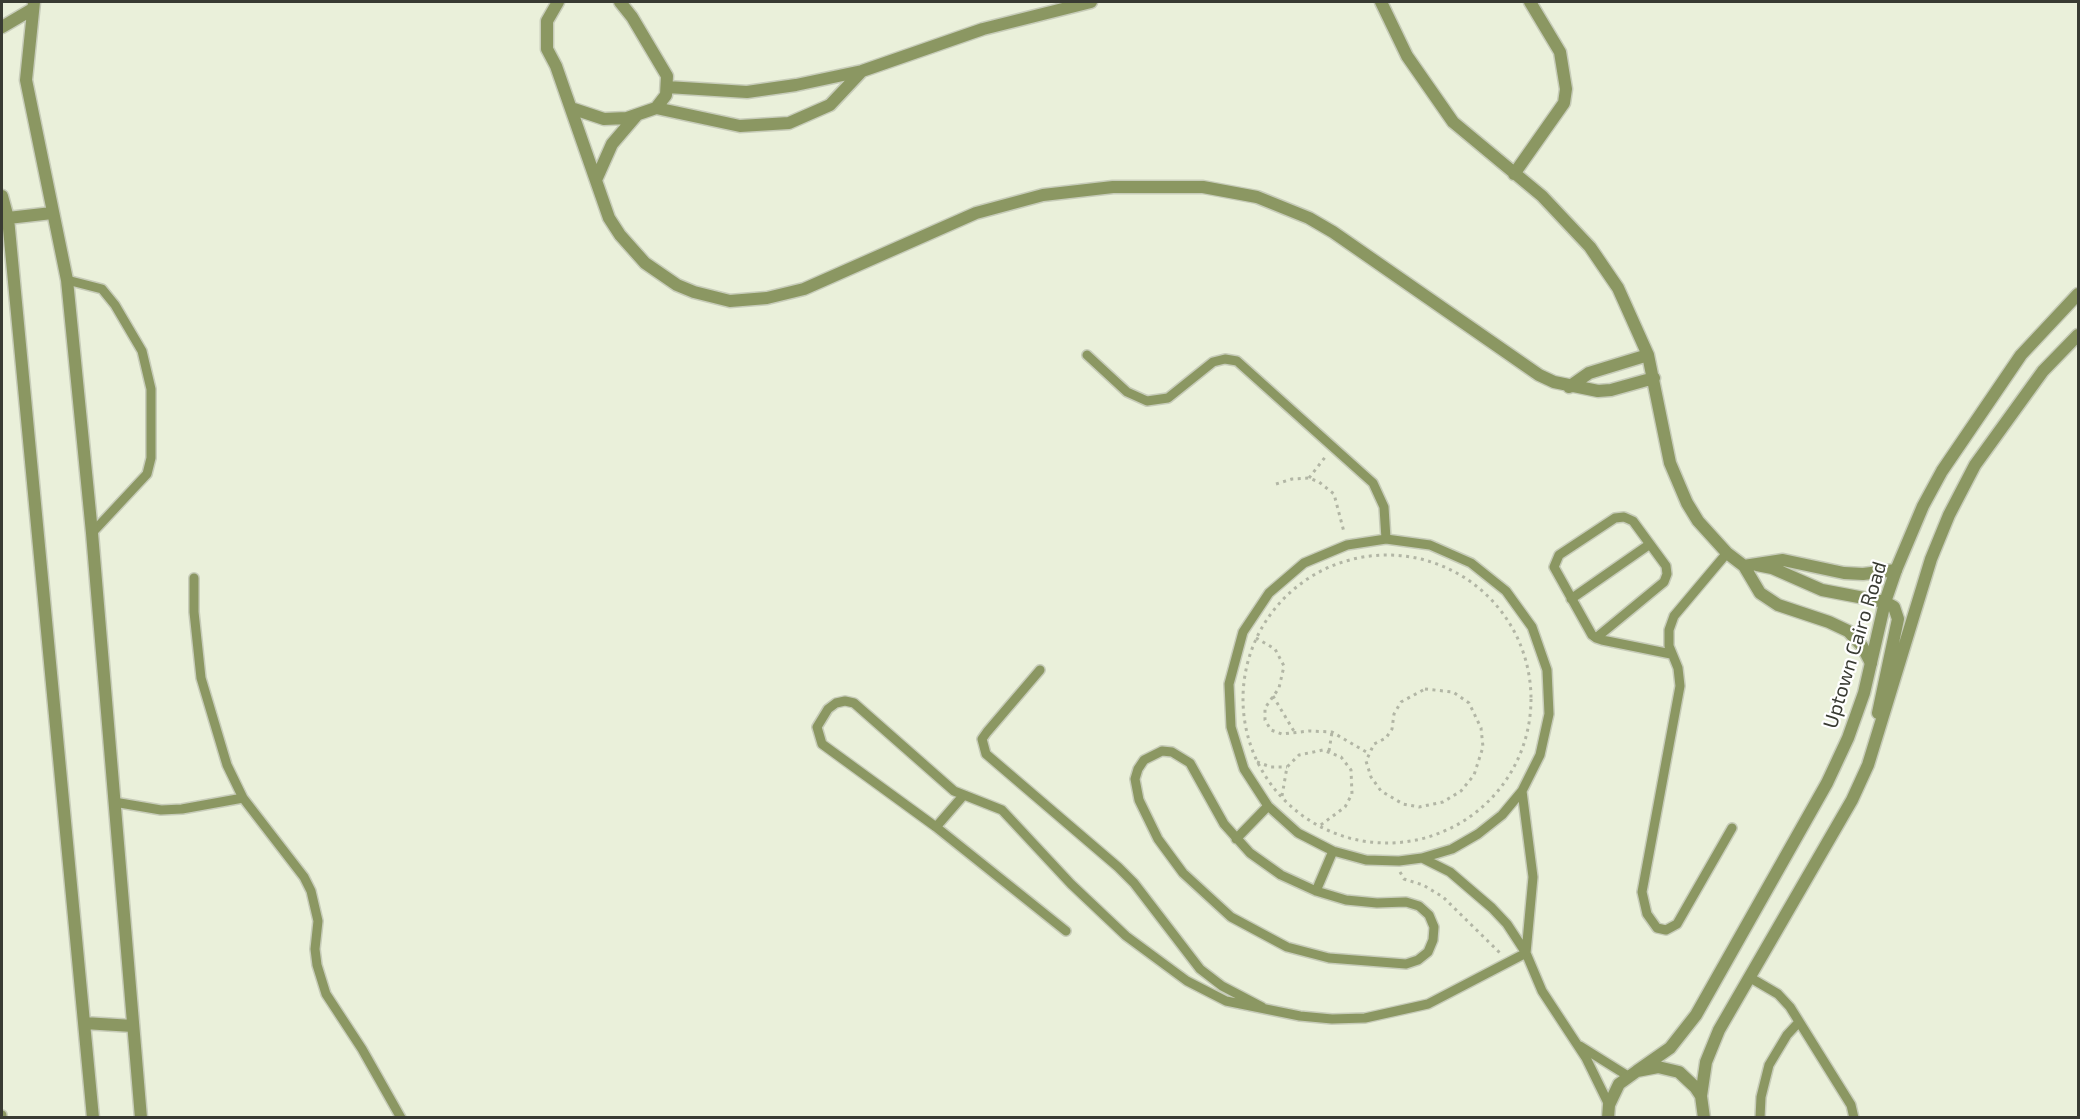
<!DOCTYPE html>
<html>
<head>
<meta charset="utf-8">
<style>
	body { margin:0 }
	#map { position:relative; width:2080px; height:1119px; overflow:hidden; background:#eaf0da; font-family:"Exo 2",sans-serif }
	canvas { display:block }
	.frame { position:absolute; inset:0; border:3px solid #393b33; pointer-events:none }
</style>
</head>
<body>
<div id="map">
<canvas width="2080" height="1119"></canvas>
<div class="frame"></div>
</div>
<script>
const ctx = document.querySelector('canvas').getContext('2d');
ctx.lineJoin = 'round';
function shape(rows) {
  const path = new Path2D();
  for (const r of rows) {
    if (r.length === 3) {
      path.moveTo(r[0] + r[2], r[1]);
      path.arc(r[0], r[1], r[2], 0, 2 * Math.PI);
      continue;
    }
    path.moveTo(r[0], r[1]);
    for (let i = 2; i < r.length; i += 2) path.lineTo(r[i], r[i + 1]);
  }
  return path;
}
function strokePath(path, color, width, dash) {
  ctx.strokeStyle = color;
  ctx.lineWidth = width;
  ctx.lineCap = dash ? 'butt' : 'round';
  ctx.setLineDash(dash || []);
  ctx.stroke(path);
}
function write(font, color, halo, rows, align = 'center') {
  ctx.font = font + ' "Exo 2",sans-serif';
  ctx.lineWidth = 4.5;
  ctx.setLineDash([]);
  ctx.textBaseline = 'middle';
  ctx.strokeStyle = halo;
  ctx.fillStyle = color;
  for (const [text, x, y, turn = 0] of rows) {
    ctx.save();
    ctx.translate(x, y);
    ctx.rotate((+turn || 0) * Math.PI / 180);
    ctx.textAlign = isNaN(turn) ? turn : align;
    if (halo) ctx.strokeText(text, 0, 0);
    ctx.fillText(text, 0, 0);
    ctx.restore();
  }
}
const path = shape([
	[1309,478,1326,456],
	[1276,484,1292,479,1309,478,1319,482,1334,494,1344,532],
	[1387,699,144],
	[1256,638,1275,649,1284,666,1279,688,1265,708,1265,720,1271,730,1282,734,1309,731,1332,732,1368,753],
	[1425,689,1453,692,1469,703,1481,728,1483,747,1474,775,1461,791,1443,802,1419,807,1403,804,1381,791,1371,777,1366,761,1374,744,1386,738,1392,729,1394,714,1401,702,1425,689],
	[1273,696,1295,733],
	[1329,751,1332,732],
	[1257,762,1271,767,1287,767],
	[1282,796,1287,767,1299,755,1323,750,1341,757,1351,770,1352,794,1345,807,1318,827],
	[1400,872,1404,879,1423,885,1443,897,1500,953]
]);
const service = shape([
	[67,280,102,289,115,305,142,351,151,389,151,458,147,474,92,533],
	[1087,355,1127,392,1147,401,1168,398,1213,362,1225,359,1237,361,1373,483,1384,507,1386,539],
	[1727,553,1674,616,1669,630,1669,646,1678,668,1680,686,1642,892,1647,914,1657,928,1666,930,1677,924,1732,828],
	[194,578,194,612,201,678,227,765,243,798,304,877,311,891,318,921,315,949,317,965,326,994,362,1049,401,1118],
	[1571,599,1650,544],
	[1596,638,1664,582,1667,574,1666,566,1633,521,1624,517,1615,518,1559,555,1554,567,1592,635,1596,638,1602,640,1671,654],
	[1040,670,987,732,982,739,986,754,1118,867,1134,883,1200,969,1222,986,1262,1007],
	[1162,751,1172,752,1190,763,1224,824,1250,853,1281,875,1316,891,1346,900,1377,903,1406,902,1419,906,1429,915,1434,927,1433,940,1428,952,1418,960,1406,964,1329,958,1287,947,1231,917,1183,873,1158,839,1139,800,1135,779,1138,769,1144,760,1162,751],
	[1522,791,1533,877,1526,953],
	[114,802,161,810,182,809,243,798],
	[936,827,962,797],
	[1236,839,1268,806],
	[1422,858,1452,849,1478,834,1502,815,1522,791,1540,755,1549,714,1547,670,1532,627,1506,591,1471,563,1430,545,1386,539,1347,545,1304,563,1269,593,1243,632,1229,684,1231,727,1244,769,1268,806,1298,833,1333,851,1366,860,1399,861,1422,858,1450,872,1492,908,1507,924,1526,953,1542,991,1586,1058,1609,1105],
	[1316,891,1333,851],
	[1066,931,936,827,822,744,817,727,828,709,836,703,845,701,854,703,954,791,1002,810,1071,884,1126,936,1187,981,1226,1001,1300,1016,1332,1019,1365,1018,1428,1004,1526,953],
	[1749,977,1778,994,1790,1007,1851,1105,1854,1118],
	[1580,1046,1628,1076],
	[2,1115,2,1118],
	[1760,1118,1761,1097,1769,1065,1787,1035,1799,1022]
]);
const minor = shape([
	[558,2,547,21,547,49,556,66,609,218,620,235,645,263,677,285,694,292,730,301,767,298,804,289,976,213,1043,195,1113,187,1203,187,1257,197,1309,218,1333,232,1539,375,1554,382,1598,391,1611,390,1654,378],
	[1381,2,1407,56,1453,122,1542,196,1590,247,1618,288,1648,355,1670,463,1687,503,1698,521,1727,553,1744,566,1760,593,1778,605,1829,622,1848,631,1862,646,1871,663],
	[667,87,747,92,796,85,862,71,983,29,1091,2],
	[571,108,604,119,627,118,656,108,666,95,667,76,632,17,620,2],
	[656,108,740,126,789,123,830,105,862,71],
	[1514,174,1564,103,1566,89,1560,52,1530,2],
	[596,180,612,144,636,116],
	[1569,387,1589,373,1648,355],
	[1757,565,1772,568,1822,590,1885,602],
	[1744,566,1783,560,1844,573,1863,574,1896,570]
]);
const tertiary = shape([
	[34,2,26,80,67,280,92,533,141,1118],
	[2,27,31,10],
	[2,196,8,218,93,1118],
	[8,218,52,213],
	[1878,713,1898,619,1894,607,1885,602],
	[84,1023,133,1026],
	[1637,1071,1670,1048,1696,1015,1827,783,1848,738,1864,693,1885,602,1896,570,1923,506,1942,471,2021,355,2078,294],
	[1701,1096,1706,1062,1719,1030,1852,800,1868,765,1931,559,1949,515,1975,465,2043,371,2078,335],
	[1608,1118,1609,1105,1619,1084,1637,1071,1658,1067,1679,1072,1695,1087,1701,1096,1704,1118]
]);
const streetNames = [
	["Uptown Cairo Road",1855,645,-73]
];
strokePath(service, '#c7ccb9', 12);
strokePath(minor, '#c7ccb9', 15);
strokePath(tertiary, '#c7ccb9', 15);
strokePath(path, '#b2b6a5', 3, [3, 4.5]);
strokePath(service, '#8b9762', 9);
strokePath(minor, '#8b9762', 12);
strokePath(tertiary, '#8b9762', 12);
write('20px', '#393b33', '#fff', streetNames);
</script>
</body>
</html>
